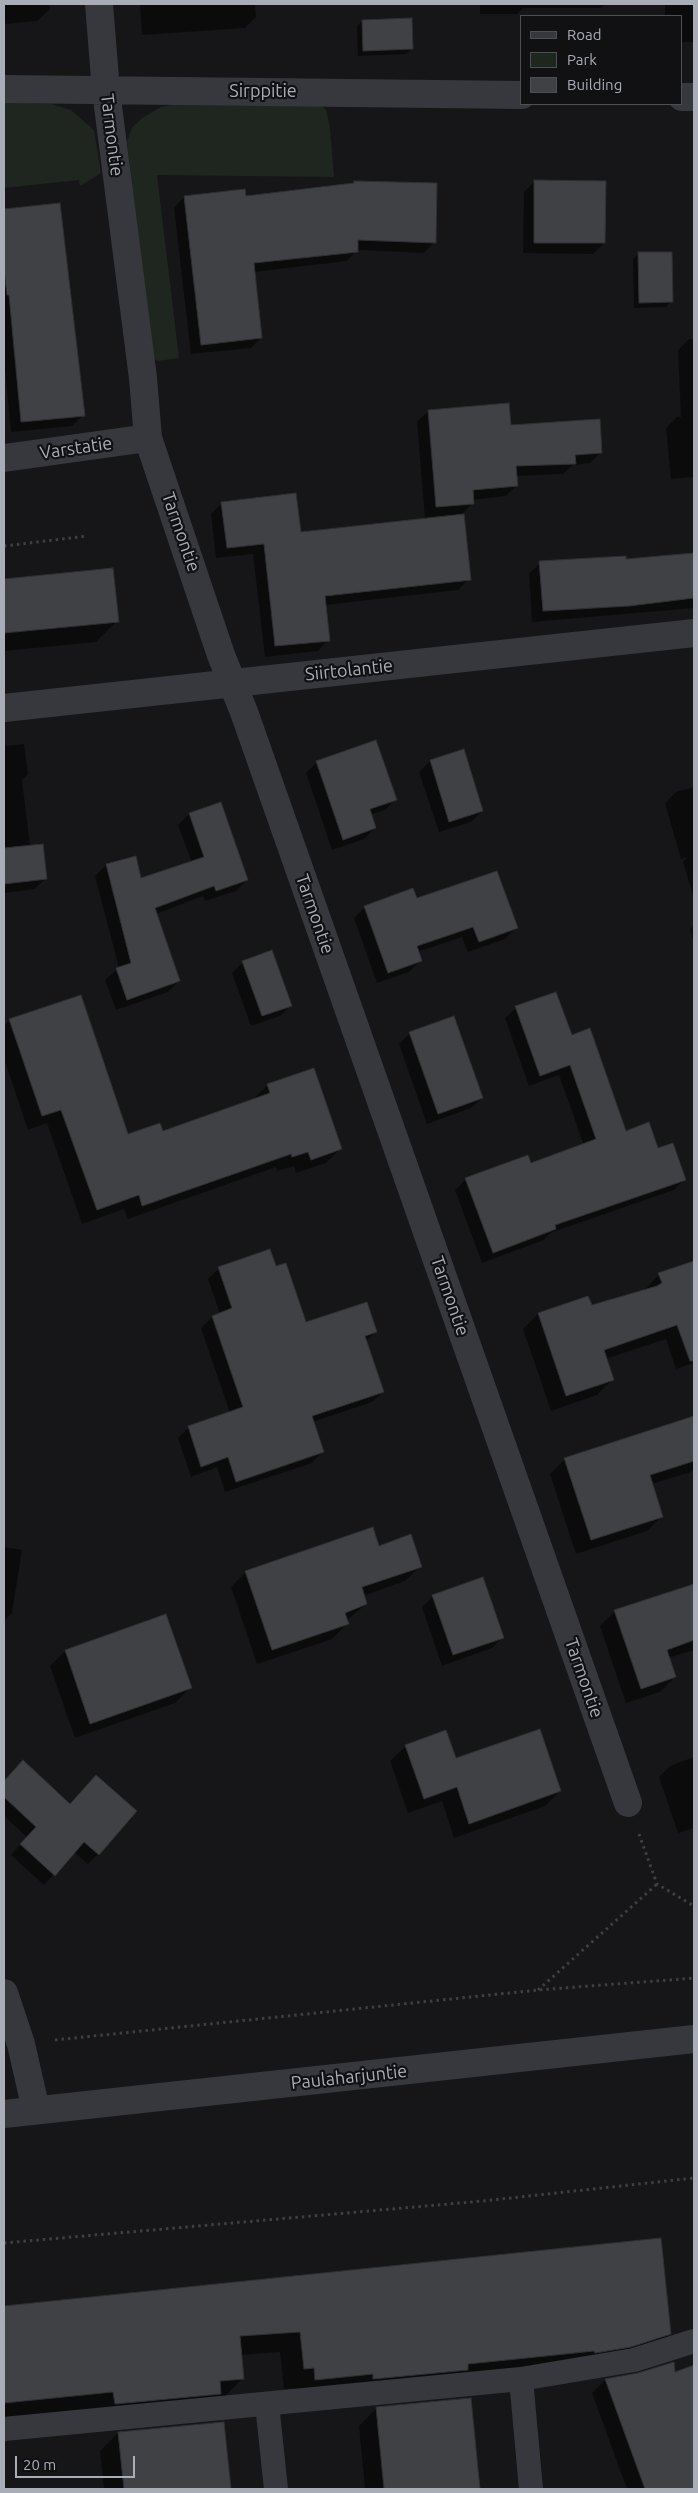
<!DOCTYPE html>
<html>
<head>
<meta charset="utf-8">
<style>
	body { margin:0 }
	#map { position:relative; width:698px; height:2493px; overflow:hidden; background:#161618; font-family:Ubuntu,sans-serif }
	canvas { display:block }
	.frame { position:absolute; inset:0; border:5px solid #a8adb8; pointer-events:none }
	.legend { position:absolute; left:520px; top:15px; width:162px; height:90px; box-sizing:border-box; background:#111113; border:1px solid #4d4f55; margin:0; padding:6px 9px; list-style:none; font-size:15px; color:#a8adb8 }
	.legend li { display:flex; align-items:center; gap:10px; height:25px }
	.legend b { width:25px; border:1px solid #4d4f55 }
	.scale { position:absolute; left:15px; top:2456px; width:120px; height:22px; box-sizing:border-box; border:2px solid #a8adb8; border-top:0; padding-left:6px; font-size:15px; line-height:18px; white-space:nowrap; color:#a8adb8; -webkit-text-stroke:4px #111113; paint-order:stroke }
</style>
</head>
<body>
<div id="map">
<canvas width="698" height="2493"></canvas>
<div class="frame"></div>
<ul class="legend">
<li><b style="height:6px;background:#37383d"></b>Road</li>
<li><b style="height:14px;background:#1e261f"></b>Park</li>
<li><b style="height:14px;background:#404145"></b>Building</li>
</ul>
<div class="scale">20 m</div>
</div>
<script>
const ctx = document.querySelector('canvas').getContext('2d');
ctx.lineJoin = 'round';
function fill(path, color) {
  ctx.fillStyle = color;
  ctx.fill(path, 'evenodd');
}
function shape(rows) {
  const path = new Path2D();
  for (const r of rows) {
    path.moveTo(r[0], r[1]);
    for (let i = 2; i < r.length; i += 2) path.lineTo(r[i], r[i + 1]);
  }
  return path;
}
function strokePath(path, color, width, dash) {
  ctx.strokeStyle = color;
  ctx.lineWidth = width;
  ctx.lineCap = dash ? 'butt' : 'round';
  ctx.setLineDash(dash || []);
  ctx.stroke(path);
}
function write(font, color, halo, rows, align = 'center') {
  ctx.font = font + ' Ubuntu,sans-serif';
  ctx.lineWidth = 4.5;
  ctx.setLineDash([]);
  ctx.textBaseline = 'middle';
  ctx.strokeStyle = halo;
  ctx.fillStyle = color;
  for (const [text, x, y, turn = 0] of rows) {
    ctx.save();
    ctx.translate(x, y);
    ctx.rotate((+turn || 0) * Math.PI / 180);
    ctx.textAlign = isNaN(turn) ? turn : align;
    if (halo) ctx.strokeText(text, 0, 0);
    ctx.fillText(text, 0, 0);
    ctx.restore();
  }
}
const green = shape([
	[4,102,51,104,71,110,94,130,101,173,80,186,79,180,4,188],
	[172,105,322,106,326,110,330,128,334,177,157,175,179,358,158,361,151,357,127,141,132,128,142,118,161,107]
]);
const shadow = shape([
	[4,4,49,4,50,9,37,21,4,24],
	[140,4,255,4,256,17,245,28,142,35],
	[480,4,606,4,601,8,523,8,517,14,480,14],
	[665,4,694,4,694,42,682,42,682,16,665,16],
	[362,21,412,49,406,54,358,56,357,26],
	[535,181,604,243,593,254,523,253,524,192],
	[184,197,434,242,424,253,357,250,347,261,253,272,261,338,251,348,191,354,174,208],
	[59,204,83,415,72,426,11,432,4,359,4,211],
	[639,253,671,301,666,307,634,308,633,259],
	[689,339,694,339,694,477,671,479,666,428,677,417,681,417,678,350],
	[428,411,510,427,601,452,590,463,573,465,563,474,516,476,517,485,506,496,472,500,472,504,460,516,469,579,458,590,325,605,328,640,318,651,265,657,253,554,216,558,211,514,222,503,300,533,425,519,417,422],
	[694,554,694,608,532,622,529,574,540,563,625,560],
	[112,570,117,621,96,642,4,651,4,580],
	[24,744,28,774,22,780,30,846,46,878,35,889,4,893,4,746],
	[463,751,482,811,471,822,439,832,419,772,430,761],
	[317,762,396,799,385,810,370,815,375,828,364,839,332,850,306,773],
	[694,787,694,899,683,862,688,857,681,859,665,803,676,792],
	[220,803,247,880,236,891,205,901,203,896,156,914,179,981,168,992,116,1010,105,980,119,968,95,876,106,865,141,880,192,863,178,825,189,814],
	[416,900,516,928,505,939,468,952,462,937,417,952,420,961,409,972,377,983,354,918,365,907],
	[694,925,694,944,690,930],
	[243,962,291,1005,280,1016,251,1026,232,973],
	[516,1008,571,1037,625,1133,658,1150,685,1179,674,1190,550,1233,544,1240,482,1263,455,1190,466,1179,530,1165,584,1145,559,1075,529,1086,505,1018],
	[10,1020,128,1136,162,1132,253,1099,268,1085,340,1149,326,1163,296,1173,294,1166,277,1171,276,1167,128,1219,124,1209,82,1224,47,1123,28,1130,4,1059,4,1026],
	[410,1033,482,1098,471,1108,427,1124,399,1044],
	[694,1262,694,1363,676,1369,666,1339,605,1359,612,1380,597,1395,551,1411,523,1329,538,1314,588,1297,591,1307,644,1291,659,1274],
	[276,1267,306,1323,376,1332,366,1341,383,1392,372,1402,312,1422,322,1452,312,1463,225,1492,217,1467,191,1477,178,1438,189,1427,230,1413,201,1328,212,1317,220,1314,208,1279,219,1268],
	[693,1418,694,1469,691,1472,651,1484,662,1516,647,1531,576,1554,550,1474,565,1459],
	[4,1547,22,1550,12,1613,4,1621],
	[378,1547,421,1566,405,1581,363,1596,366,1604,346,1621,347,1624,332,1639,257,1664,231,1587,246,1572],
	[694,1585,694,1650,668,1658,675,1677,660,1692,626,1703,600,1626,615,1611],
	[433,1596,502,1638,492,1648,442,1666,422,1607],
	[165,1616,190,1688,175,1703,75,1738,50,1666,65,1651],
	[406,1746,560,1791,545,1806,454,1838,442,1801,408,1813,390,1761],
	[694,1757,694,1828,678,1833,659,1777,670,1766],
	[13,1772,98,1854,88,1864,74,1852,44,1885,11,1855,27,1837,4,1816,4,1782],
	[660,2240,669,2334,649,2354,295,2400,293,2388,284,2389,280,2352,240,2355,243,2378,222,2399,4,2421,4,2307],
	[692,2367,694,2372,694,2489,627,2489,592,2393,605,2380,638,2374,674,2374],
	[470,2399,479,2489,365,2489,359,2426,377,2408],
	[223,2423,230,2489,104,2489,100,2451,118,2433]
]);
const building = shape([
	[412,18,413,49,363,51,362,20,412,18],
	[534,180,606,181,605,243,534,243,534,180],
	[354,181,437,183,436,243,358,240,358,252,254,263,262,338,201,345,184,196,245,189,246,196,354,183,354,181],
	[60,203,85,416,21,422,9,295,7,295,4,269,4,209,60,203],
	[638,252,672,252,673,302,639,303,638,252],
	[509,403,511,425,600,419,602,453,575,455,576,464,516,466,518,486,473,490,474,504,436,507,428,410,509,403],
	[296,493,301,532,464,514,471,580,325,596,330,641,275,646,264,544,227,548,221,502,296,493],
	[694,553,694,598,629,606,543,611,539,561,626,556,626,559,694,553],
	[113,568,119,622,4,633,4,579,113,568],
	[376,740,397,800,370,809,376,828,343,840,316,761,376,740],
	[464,749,483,811,449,822,430,760,464,749],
	[221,802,248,880,216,891,214,886,155,908,180,981,127,1000,116,968,131,963,106,864,136,856,141,878,204,857,189,813,221,802],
	[43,844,47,879,4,884,4,848,43,844],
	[497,871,518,928,479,942,473,927,417,946,422,961,388,973,364,906,413,888,417,898,497,871],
	[272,950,292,1006,262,1016,242,961,272,950],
	[556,992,572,1035,590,1028,626,1131,649,1122,658,1148,673,1143,686,1180,555,1225,556,1229,493,1253,465,1178,528,1155,531,1163,596,1139,570,1065,540,1076,515,1006,556,992],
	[81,995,128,1134,160,1123,163,1131,270,1093,267,1084,314,1068,342,1149,311,1160,308,1152,292,1157,291,1154,142,1206,139,1195,97,1210,61,1110,42,1116,9,1019,81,995],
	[454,1016,483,1098,438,1114,409,1032,454,1016],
	[270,1249,276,1266,286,1263,306,1322,367,1302,377,1332,365,1336,384,1392,312,1416,324,1452,236,1482,228,1457,201,1467,188,1426,243,1407,212,1316,232,1308,218,1267,270,1249],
	[694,1261,694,1361,690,1361,677,1325,604,1350,614,1380,566,1396,538,1313,588,1296,592,1305,657,1286,662,1283,658,1273,694,1261],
	[694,1416,694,1461,650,1475,663,1517,591,1540,564,1458,694,1416],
	[373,1527,379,1546,411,1534,422,1567,362,1587,367,1604,345,1613,349,1624,272,1650,245,1571,373,1527],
	[483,1577,504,1638,453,1655,432,1595,483,1577],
	[694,1584,694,1640,667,1650,676,1677,641,1689,614,1610,694,1584],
	[166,1614,192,1688,90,1724,65,1650,166,1614],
	[540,1729,561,1791,469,1824,457,1787,424,1799,405,1745,446,1730,456,1758,540,1729],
	[23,1760,70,1804,96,1775,137,1811,99,1855,84,1842,55,1876,20,1844,36,1827,4,1797,4,1781,23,1760],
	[661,2238,671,2334,631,2347,595,2353,594,2351,468,2364,468,2370,373,2379,373,2374,315,2380,314,2368,304,2369,300,2332,240,2336,244,2379,220,2381,221,2394,115,2404,113,2392,4,2403,4,2306,661,2238],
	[674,2362,675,2372,694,2365,694,2489,645,2489,605,2379,638,2373,674,2362],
	[471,2398,480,2489,384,2489,376,2407,471,2398],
	[224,2422,231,2489,124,2489,118,2432,224,2422]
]);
const path = shape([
	[4,546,87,536],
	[639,1834,657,1884,694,1906],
	[538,1990,657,1884],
	[55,2040,538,1990,694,1978],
	[4,2243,483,2201,694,2178]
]);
const service = shape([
	[521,2379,634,2360,694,2341],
	[267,2404,276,2489],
	[4,2429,521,2379,531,2489]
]);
const minor = shape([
	[99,4,106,91,143,378,148,438,221,655,244,712,628,1803],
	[4,89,522,95],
	[682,97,694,97],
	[4,458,148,438],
	[4,708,694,633],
	[4,1993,21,2044,36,2110]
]);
const tertiary = shape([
	[4,2114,694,2039]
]);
const streetNames = [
	["Sirppitie",263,91],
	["Tarmontie",112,135,83],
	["Varstatie",76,448,-8],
	["Tarmontie",181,532,71],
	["Siirtolantie",349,670,-6],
	["Tarmontie",315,914,71],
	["Tarmontie",450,1296,71],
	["Tarmontie",584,1678,71],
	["Paulaharjuntie",349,2077,-6]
];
fill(green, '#1e261f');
fill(shadow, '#0007');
fill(building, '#404145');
strokePath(building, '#303034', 1);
strokePath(path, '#3d3f44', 3, [2.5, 4]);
strokePath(service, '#37383d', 24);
strokePath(minor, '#37383d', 28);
strokePath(tertiary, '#37383d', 28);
write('18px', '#a8adb8', '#111113', streetNames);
</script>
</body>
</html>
